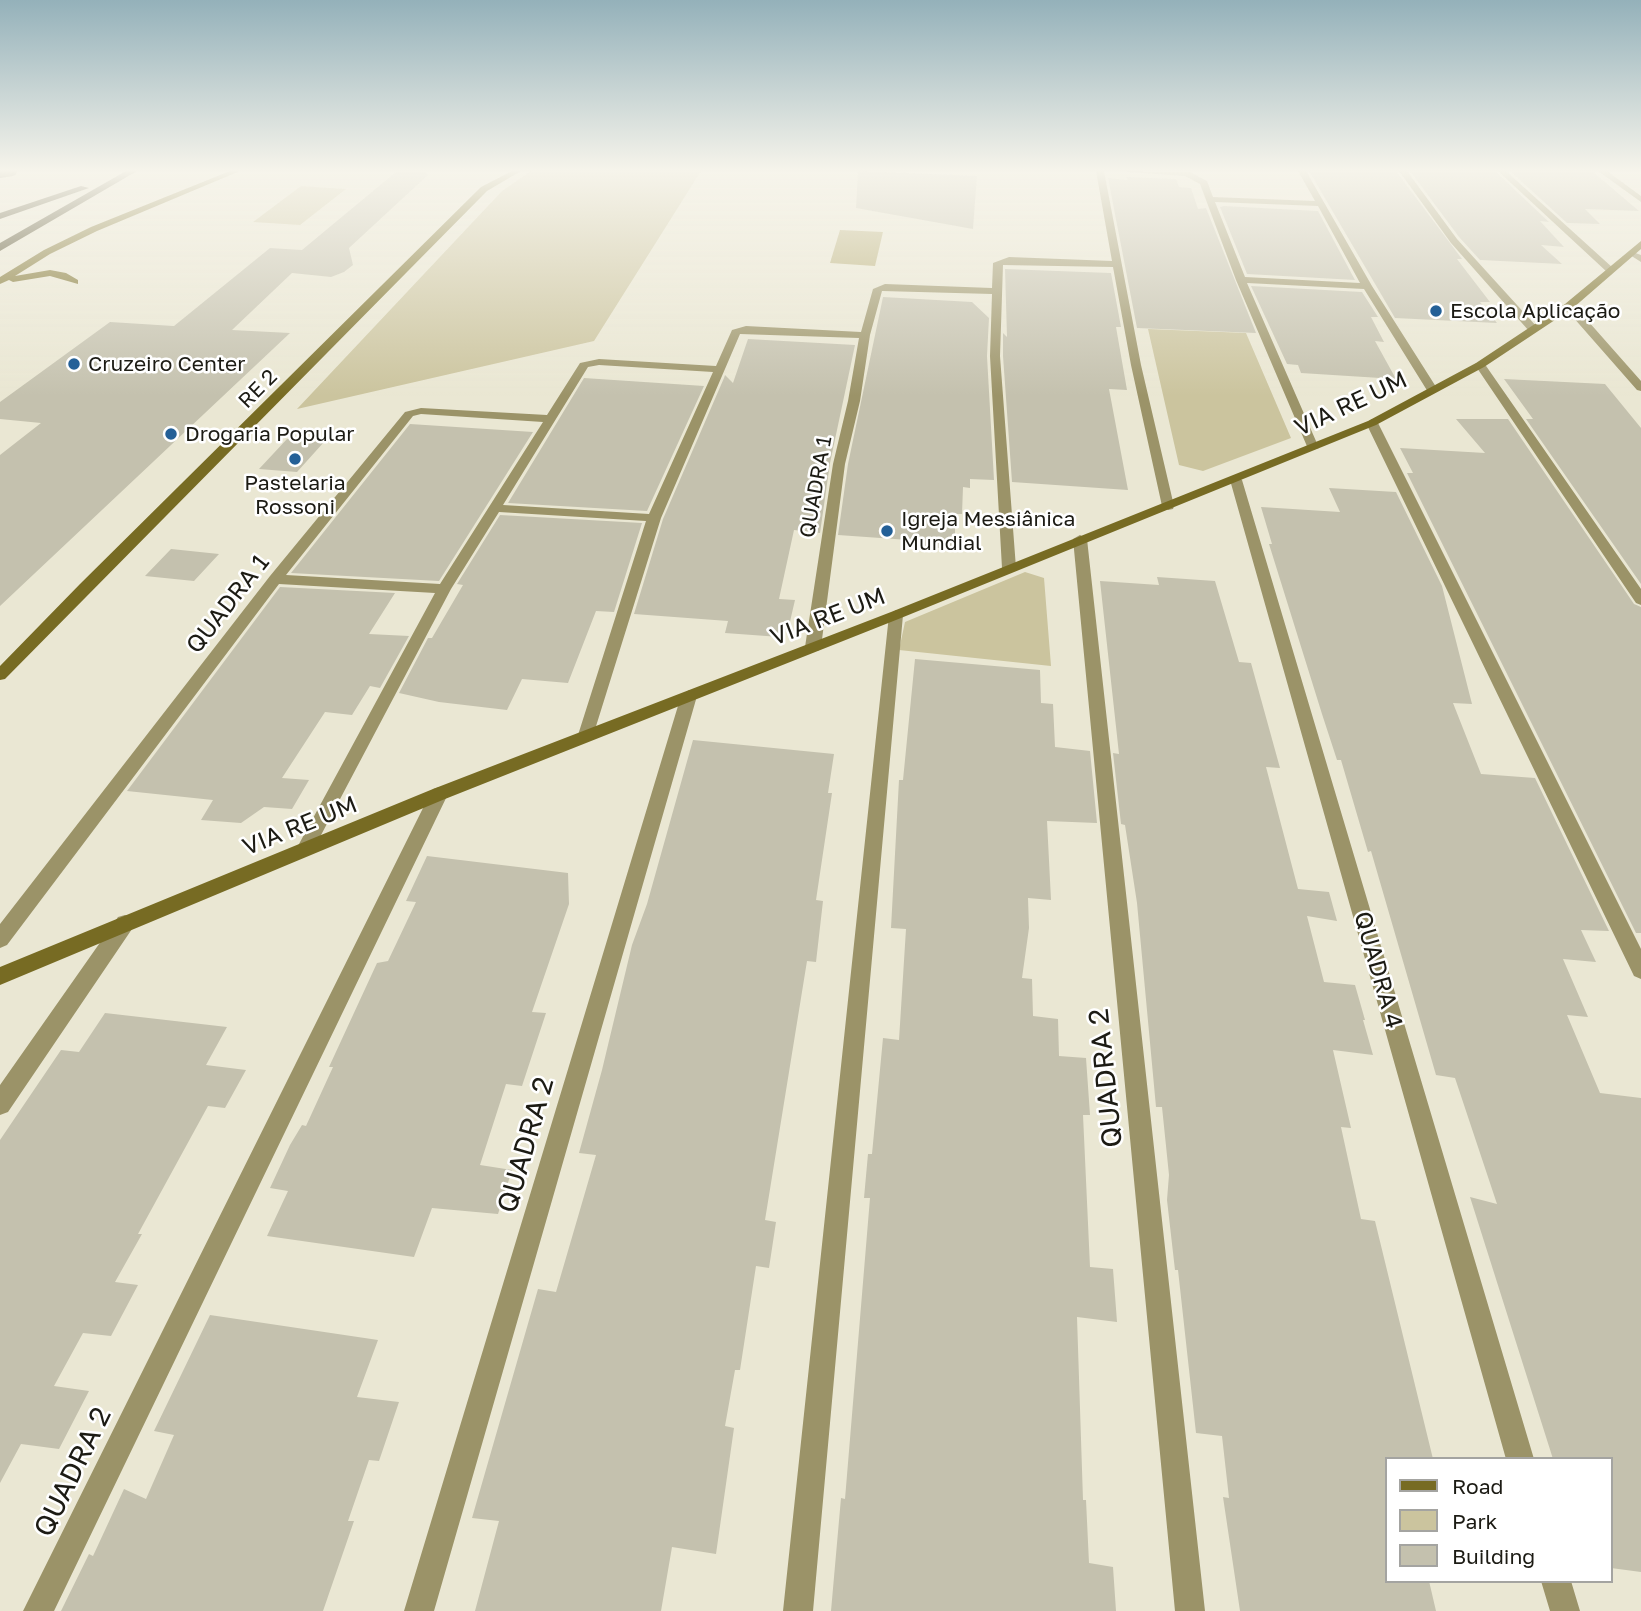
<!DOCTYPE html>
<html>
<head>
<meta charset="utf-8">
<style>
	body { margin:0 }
	#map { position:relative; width:1641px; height:1611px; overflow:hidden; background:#eae7d3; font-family:"Golos Text",sans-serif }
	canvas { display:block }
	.legend { position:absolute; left:1385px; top:1457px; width:228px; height:126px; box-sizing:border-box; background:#fff; border:2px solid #a4a4a1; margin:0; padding:9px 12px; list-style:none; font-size:21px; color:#1c1b14 }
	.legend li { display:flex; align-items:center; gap:14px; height:35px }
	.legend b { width:35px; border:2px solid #a4a4a1 }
</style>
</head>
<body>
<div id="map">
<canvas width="1641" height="1611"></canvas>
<ul class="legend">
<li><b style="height:9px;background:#776b23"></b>Road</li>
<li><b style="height:19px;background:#cbc49e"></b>Park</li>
<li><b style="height:19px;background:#c4c1ae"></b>Building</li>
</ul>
</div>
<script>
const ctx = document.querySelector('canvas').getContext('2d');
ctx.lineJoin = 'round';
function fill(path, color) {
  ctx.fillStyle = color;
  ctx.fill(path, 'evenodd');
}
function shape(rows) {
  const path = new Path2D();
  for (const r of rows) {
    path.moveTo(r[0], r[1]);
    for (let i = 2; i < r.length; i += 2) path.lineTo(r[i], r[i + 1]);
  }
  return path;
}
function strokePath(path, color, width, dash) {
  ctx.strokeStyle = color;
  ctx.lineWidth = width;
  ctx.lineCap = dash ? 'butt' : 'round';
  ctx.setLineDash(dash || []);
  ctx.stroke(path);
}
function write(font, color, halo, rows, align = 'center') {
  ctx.font = font + ' "Golos Text",sans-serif';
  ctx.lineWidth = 5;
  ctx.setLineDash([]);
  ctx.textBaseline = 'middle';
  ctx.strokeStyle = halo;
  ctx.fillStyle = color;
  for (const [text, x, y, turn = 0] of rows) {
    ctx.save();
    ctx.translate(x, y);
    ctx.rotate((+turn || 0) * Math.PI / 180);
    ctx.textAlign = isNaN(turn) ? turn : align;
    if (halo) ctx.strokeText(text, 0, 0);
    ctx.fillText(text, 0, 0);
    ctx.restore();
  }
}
const green = shape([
	[531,171,701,171,594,341,297,409,502,191],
	[301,186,346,189,300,225,253,222],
	[1148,329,1246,333,1291,438,1203,471,1179,465],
	[1025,572,1044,578,1051,666,899,650,905,622]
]);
const water = shape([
	[840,230,883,232,875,266,830,263]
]);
const building = shape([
	[397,171,424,171,428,175,349,248,353,265,344,272,331,277,292,273,232,330,290,333,0,606,0,455,41,423,0,419,0,402,110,322,174,326,270,248,302,250],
	[858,171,977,176,973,229,856,208],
	[1309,171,1396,171,1462,259,1457,259,1490,302,1480,302,1497,323,1395,318],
	[1410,171,1495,171,1549,222,1540,221,1564,247,1541,245,1562,264,1480,260,1459,237],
	[1510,171,1592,171,1639,211,1585,209,1600,224,1567,223],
	[1126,177,1176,179,1179,187,1191,188,1198,209,1206,208,1256,333,1137,328,1108,178,1128,180],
	[1224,206,1318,211,1355,280,1247,274,1220,207],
	[1005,269,1111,273,1121,327,1116,327,1127,390,1109,389,1128,490,1012,482,1003,356,1003,333,1007,337],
	[1251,286,1362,292,1378,317,1371,317,1384,342,1375,341,1396,379,1301,373,1298,365,1287,364],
	[883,297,972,302,989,318,987,356,994,480,970,479,970,488,963,487,962,514,955,514,955,549,923,547,923,541,838,535,848,464],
	[748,339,855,345,830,463,820,533,794,530,779,599,795,600,788,630,782,630,780,637,725,633,728,621,634,614,663,519,724,378,725,375,733,383],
	[584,378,704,386,647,511,508,503],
	[1504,379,1605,384,1641,428,1641,584,1526,419,1533,419],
	[1456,419,1508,419,1634,604,1641,607,1641,933,1636,933,1407,473,1413,473,1400,448,1485,453],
	[410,424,533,432,439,581,291,573],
	[287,439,324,442,297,472,259,469],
	[1329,488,1396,492,1442,586,1472,704,1453,703,1481,774,1535,778,1609,931,1581,930,1596,962,1563,959,1588,1017,1567,1015,1600,1093,1641,1098,1641,1572,1611,1568,1611,1459,1553,1459,1470,1197,1497,1204,1455,1078,1436,1075,1371,851,1368,852,1341,760,1337,760,1322,714,1269,544,1272,544,1261,507,1340,512],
	[500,515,642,523,614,612,596,611,568,683,522,679,507,710,439,702,399,693,428,638,432,638,463,585,457,584],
	[171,549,219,554,194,581,145,576],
	[1157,577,1215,581,1239,662,1251,663,1280,768,1266,767,1298,889,1329,892,1337,921,1307,916,1324,982,1355,985,1365,1020,1363,1020,1373,1055,1333,1050,1351,1128,1341,1127,1361,1219,1375,1221,1433,1459,1387,1459,1387,1581,1429,1581,1436,1611,1240,1611,1223,1497,1229,1498,1222,1436,1196,1433,1178,1270,1175,1270,1167,1200,1169,1175,1162,1107,1156,1107,1137,903,1125,825,1121,824,1113,753,1119,754,1100,581,1159,585],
	[280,587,395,593,369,634,409,636,380,688,370,686,352,715,325,712,282,778,309,780,292,809,264,807,241,823,201,820,213,800,127,791],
	[915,659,1040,670,1041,703,1053,704,1055,747,1090,751,1097,823,1047,821,1051,900,1028,898,1029,928,1022,978,1032,979,1033,1016,1058,1019,1059,1056,1086,1058,1090,1115,1083,1115,1090,1267,1113,1269,1117,1322,1077,1317,1083,1500,1086,1500,1089,1563,1113,1567,1116,1611,831,1611,841,1498,845,1499,870,1198,864,1198,868,1154,872,1154,883,1038,899,1040,906,929,891,928,899,780,903,780],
	[693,740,834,754,828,793,832,793,816,900,823,901,816,962,807,961,765,1220,776,1222,769,1268,756,1266,740,1370,735,1370,725,1426,734,1428,716,1554,672,1547,661,1611,475,1611,499,1521,472,1518,538,1289,556,1292,596,1155,579,1153,602,1070,632,945,647,904],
	[427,856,568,873,569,904,532,1012,546,1013,522,1086,506,1084,480,1165,512,1170,498,1214,432,1208,414,1257,267,1236,288,1191,270,1188,290,1145,302,1125,306,1126,333,1067,329,1067,377,963,388,961,416,902,406,901],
	[105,1013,227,1027,206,1065,246,1070,225,1108,208,1106,138,1234,142,1234,115,1282,138,1285,111,1336,83,1333,54,1386,89,1391,59,1449,21,1444,0,1483,0,1140,61,1050,79,1052],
	[210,1315,378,1340,357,1397,399,1402,379,1461,369,1460,348,1521,354,1521,323,1611,61,1611,89,1554,93,1556,124,1489,146,1499,174,1435,154,1431]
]);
const street = shape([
	[1096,171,1104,171,1141,365,1174,506,1173,509,1168,510,1162,506,1131,365,1113,267,1003,265,1000,356,1016,568,1009,572,1002,568,990,356,992,294,882,291,870,335,860,401,845,464,821,647,818,651,808,651,805,647,833,464,848,401,859,338,740,334,661,518,592,739,586,741,578,735,646,521,499,512,451,589,311,854,305,856,299,854,296,849,299,844,435,593,279,584,7,945,0,948,0,924,270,576,405,412,421,408,547,415,580,363,599,359,716,366,732,330,746,326,861,332,873,289,885,284,992,288,993,263,1009,257,1112,261,1096,171],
	[599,365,713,372,649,514,503,505,588,367,599,365],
	[421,414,543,422,440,584,286,575,413,416,421,414],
	[1116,171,1190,172,1207,181,1213,197,1315,201,1298,171,1306,171,1372,286,1438,390,1428,392,1364,289,1247,283,1319,448,1309,451,1236,280,1200,184,1185,176,1116,171],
	[1215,202,1318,206,1360,283,1245,277,1215,202],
	[1399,171,1407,171,1457,239,1537,327,1537,331,1529,331,1451,243,1399,171],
	[1498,171,1506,171,1613,268,1613,272,1607,272,1498,171],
	[1598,171,1607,171,1641,196,1641,202,1598,171],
	[1630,251,1641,255,1641,262,1630,255,1630,251],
	[1565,304,1573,304,1641,381,1641,391,1637,390,1565,308,1565,304],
	[1476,363,1484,363,1641,589,1641,605,1636,603,1475,365,1476,363],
	[1372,419,1378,423,1641,949,1641,979,1634,976,1366,423,1372,419],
	[1236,476,1242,480,1534,1459,1506,1459,1230,480,1236,476],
	[1080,535,1087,539,1205,1611,1175,1611,1073,539,1080,535],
	[896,610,903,615,813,1611,783,1611,889,615,896,610],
	[689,690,697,696,434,1611,404,1611,681,696,689,690],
	[439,787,445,789,448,794,54,1611,23,1611,430,794,433,789,439,787],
	[125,915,132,917,135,923,132,929,8,1112,0,1115,0,1085,118,917,125,915],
	[1541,1581,1571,1581,1580,1611,1550,1611,1541,1581]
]);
const secondary = shape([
	[230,171,240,171,97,231,50,254,15,276,50,270,66,273,78,280,78,284,50,276,13,282,9,280,0,284,0,277,44,250,91,227,230,171],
	[512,171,521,171,487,191,5,679,0,680,0,666,80,584,481,187,512,171],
	[1641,241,1641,249,1573,308,1484,367,1376,425,901,618,445,799,0,985,0,967,433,789,891,612,1368,421,1476,363,1565,304,1641,241]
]);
const highway = shape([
	[126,171,137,171,0,251,0,243,126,171],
	[81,186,89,188,0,219,0,213,81,186]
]);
const highwayBridge = shape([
	[0,173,12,171]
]);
const markers = [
	[1436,311,7,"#246097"],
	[74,364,7,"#246097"],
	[171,434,7,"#246097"],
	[295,459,7,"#246097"],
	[887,531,7,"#246097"]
];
const farPoinames = [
	["Escola Aplicação",1450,311],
	["Cruzeiro Center",88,364],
	["Drogaria Popular",185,434],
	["Pastelaria",295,483,"center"],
	["Rossoni",295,507,"center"],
	["Igreja Messiânica",901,519],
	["Mundial",901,543]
];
const farStreetnames = [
	["RE 2",258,389,-45],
	["QUADRA 1",816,487,-80]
];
const streetNames = [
	["VIA RE UM",1351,404,-25],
	["QUADRA 1",228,604,-52],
	["VIA RE UM",828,617,-21],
	["VIA RE UM",300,826,-22],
	["QUADRA 4",1378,970,74]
];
const nearStreetnames = [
	["QUADRA 2",1106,1078,-96],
	["QUADRA 2",526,1145,-74],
	["QUADRA 2",73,1472,-64]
];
fill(green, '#cbc49e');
fill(water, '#b6ac74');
fill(building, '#c4c1ae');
fill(street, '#9b9368');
fill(secondary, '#776b23');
fill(highway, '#3d3713');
strokePath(highwayBridge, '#3d3713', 10);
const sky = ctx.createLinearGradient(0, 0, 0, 396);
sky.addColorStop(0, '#94b1ba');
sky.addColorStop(0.43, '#f6f4eb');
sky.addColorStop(1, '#f6f4eb00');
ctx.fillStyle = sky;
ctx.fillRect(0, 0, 1641, 396);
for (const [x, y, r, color] of markers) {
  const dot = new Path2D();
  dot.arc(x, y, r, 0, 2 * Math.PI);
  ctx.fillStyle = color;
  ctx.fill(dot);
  strokePath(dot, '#fff', 2.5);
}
write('21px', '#1c1b14', '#fff', farPoinames, 'left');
write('21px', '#1c1b14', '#fff', farStreetnames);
write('24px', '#1c1b14', '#fff', streetNames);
write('28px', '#1c1b14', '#fff', nearStreetnames);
</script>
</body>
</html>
